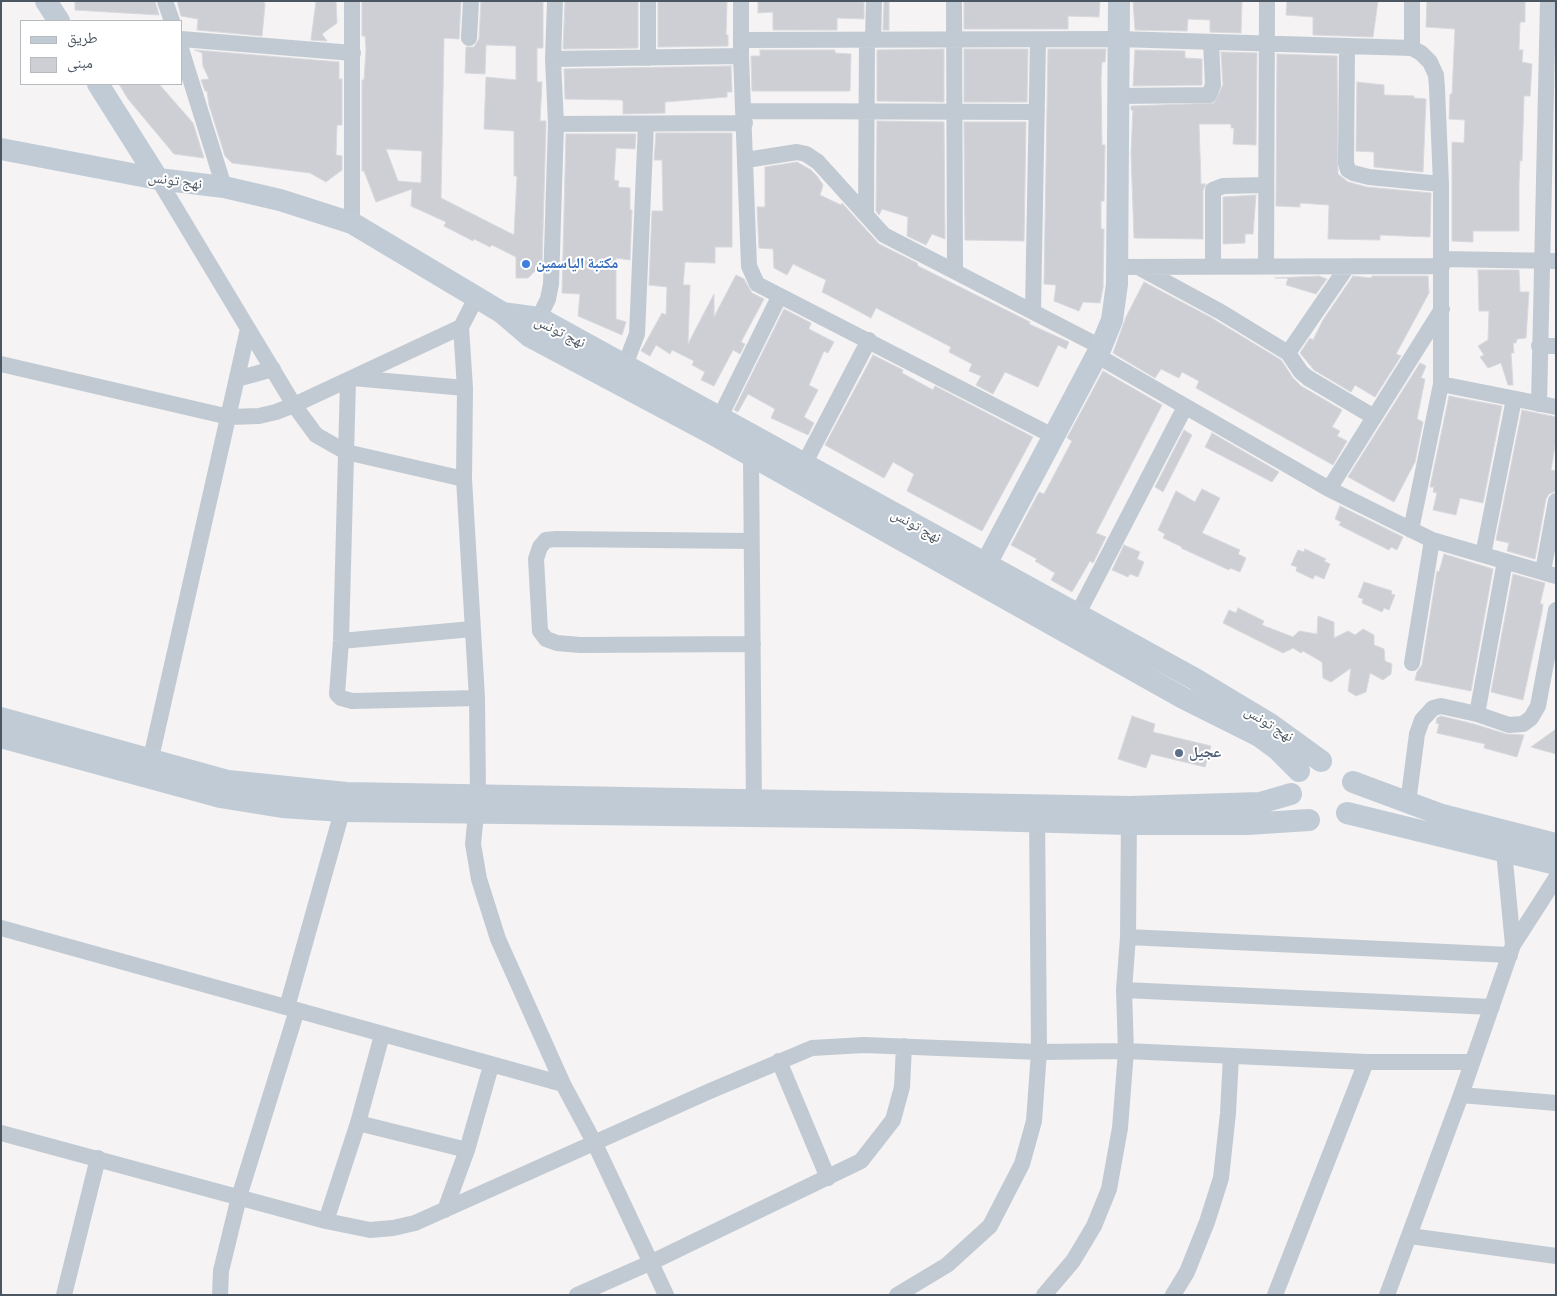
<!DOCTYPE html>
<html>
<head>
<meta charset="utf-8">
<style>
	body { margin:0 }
	#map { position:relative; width:1557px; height:1296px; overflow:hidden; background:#f5f3f3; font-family:"PT Sans Narrow","Noto Naskh Arabic",sans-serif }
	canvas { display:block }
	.frame { position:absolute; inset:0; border:2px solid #4a5661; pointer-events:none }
	.legend { position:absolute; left:20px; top:20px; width:162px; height:65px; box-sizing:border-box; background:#fff; border:1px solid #b7bbc0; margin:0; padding:6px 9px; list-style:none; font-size:15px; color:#4a5661 }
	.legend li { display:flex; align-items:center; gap:10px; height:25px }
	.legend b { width:25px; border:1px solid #b7bbc0 }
</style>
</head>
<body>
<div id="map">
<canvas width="1557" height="1296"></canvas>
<div class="frame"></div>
<ul class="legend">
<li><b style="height:6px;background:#c1cbd6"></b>طريق</li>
<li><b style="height:14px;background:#cdcfd5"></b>مبنى</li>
</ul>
</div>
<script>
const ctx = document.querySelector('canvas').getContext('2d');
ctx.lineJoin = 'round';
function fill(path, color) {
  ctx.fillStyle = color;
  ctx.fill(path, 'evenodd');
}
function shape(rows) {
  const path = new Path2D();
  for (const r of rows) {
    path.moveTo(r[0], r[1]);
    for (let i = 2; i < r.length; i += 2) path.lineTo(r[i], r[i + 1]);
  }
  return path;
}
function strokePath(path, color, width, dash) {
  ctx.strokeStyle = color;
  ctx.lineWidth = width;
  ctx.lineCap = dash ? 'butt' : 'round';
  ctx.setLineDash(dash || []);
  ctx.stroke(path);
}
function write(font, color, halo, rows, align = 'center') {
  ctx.font = font + ' "PT Sans Narrow","Noto Naskh Arabic",sans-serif';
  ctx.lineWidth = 4;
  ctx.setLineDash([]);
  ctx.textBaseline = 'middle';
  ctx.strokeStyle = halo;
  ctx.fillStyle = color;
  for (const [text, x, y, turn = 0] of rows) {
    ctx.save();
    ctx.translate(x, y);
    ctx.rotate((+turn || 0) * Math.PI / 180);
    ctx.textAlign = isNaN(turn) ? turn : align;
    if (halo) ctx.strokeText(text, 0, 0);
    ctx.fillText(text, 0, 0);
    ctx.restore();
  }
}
const building = shape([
	[75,1,155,1,159,15,75,10,75,1],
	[177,1,263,1,265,4,262,36,197,30,198,19,181,16,177,1],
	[316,1,336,1,337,23,322,34,327,41,311,40,316,1],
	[362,1,461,1,459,39,444,38,441,198,514,235,517,176,514,176,514,131,484,129,486,77,516,80,516,46,486,45,485,74,465,73,466,47,474,47,479,39,481,1,543,1,543,48,537,48,537,82,542,82,540,121,546,121,546,124,542,264,528,278,516,278,516,257,492,245,490,247,474,239,473,241,444,226,446,222,411,206,412,189,376,202,364,171,362,171,362,80,364,80,366,49,365,36,362,36,362,1],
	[386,149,422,151,421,183,398,181,386,149],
	[565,1,638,1,638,48,563,49,565,1],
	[658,1,727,1,726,35,728,35,728,46,658,47,658,1],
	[758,1,864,1,864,19,837,18,837,30,773,30,773,12,758,13,758,1],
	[884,1,889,1,889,30,883,30,884,1],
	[964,1,1100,1,1099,17,1068,16,1068,29,964,29,964,1],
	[1133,1,1242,1,1241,33,1210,32,1210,20,1188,19,1187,31,1135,30,1133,1],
	[1287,1,1378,1,1373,37,1313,35,1313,17,1286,15,1287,1],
	[1427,1,1525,1,1525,22,1520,22,1519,50,1523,50,1522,62,1532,64,1530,96,1524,96,1522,161,1520,160,1519,183,1519,231,1473,231,1473,242,1452,241,1452,142,1464,143,1465,120,1449,119,1450,94,1452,94,1455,29,1426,27,1427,1],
	[944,49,944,102,877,101,877,50,944,49],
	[964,49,1028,49,1027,102,964,102,964,49],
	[1048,49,1106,49,1105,62,1102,62,1101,79,1102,145,1105,145,1104,201,1101,201,1101,229,1104,229,1103,288,1100,303,1083,302,1079,311,1054,301,1056,285,1044,284,1048,49],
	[195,50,339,62,339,79,342,79,342,125,337,125,336,155,342,156,342,170,326,182,310,173,232,163,225,156,209,105,207,91,205,91,201,80,209,79,203,66,202,53,195,50],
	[760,50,835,50,835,53,851,54,850,91,752,91,751,56,760,56,760,50],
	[1135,50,1185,51,1185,58,1202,59,1202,85,1133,86,1135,50],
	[1221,52,1257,53,1256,145,1233,144,1234,128,1231,128,1231,124,1199,124,1201,184,1206,184,1203,190,1203,239,1134,238,1131,153,1133,110,1131,110,1131,106,1214,103,1223,85,1221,52],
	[1277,54,1337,56,1338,174,1348,182,1367,187,1431,193,1430,237,1380,235,1380,240,1328,239,1329,205,1300,203,1300,207,1276,206,1277,54],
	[731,66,732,92,727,92,727,97,665,102,665,113,623,114,623,101,621,100,565,99,564,69,731,66],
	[1357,82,1384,85,1384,95,1414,96,1414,98,1426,99,1423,172,1374,167,1374,152,1356,151,1357,82],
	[119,84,159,84,193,123,204,158,174,154,128,99,119,84],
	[877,121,944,122,945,239,932,234,926,245,907,236,908,217,882,209,879,215,876,211,877,121],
	[964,122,1026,122,1024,241,965,240,964,122],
	[656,133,732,133,732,247,715,247,715,263,685,262,683,285,690,285,688,344,714,294,714,317,736,275,744,279,752,293,764,299,741,342,745,344,740,354,733,350,714,386,701,380,705,372,692,365,694,361,672,350,670,354,656,345,650,356,641,351,662,313,666,315,667,287,649,285,652,211,663,211,662,160,654,160,656,133],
	[566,134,636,134,635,149,616,148,614,180,619,181,618,187,630,188,630,210,632,210,630,260,616,258,616,319,626,322,622,335,578,316,580,294,562,293,566,134],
	[797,162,811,170,817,176,823,185,820,195,841,205,842,203,879,244,917,263,918,266,1030,322,1029,324,1069,342,1066,349,1058,345,1038,387,1005,372,993,394,976,385,981,376,969,371,972,364,949,352,951,347,876,308,871,318,849,306,822,292,826,280,793,264,787,275,774,268,773,249,759,248,757,207,765,207,765,167,797,162],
	[1256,195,1253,234,1245,234,1245,243,1223,244,1223,197,1256,195],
	[1478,270,1519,270,1520,292,1529,292,1526,338,1517,339,1516,343,1513,343,1514,353,1511,353,1513,385,1508,385,1501,363,1488,368,1480,357,1484,355,1478,346,1488,340,1489,311,1479,311,1478,270],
	[1319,276,1327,279,1316,294,1286,285,1288,278,1275,278,1319,276],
	[1353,276,1371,278,1372,276,1428,276,1429,293,1396,354,1401,356,1375,397,1355,385,1351,392,1314,370,1300,353,1310,338,1313,340,1323,320,1353,276],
	[1144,282,1210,317,1281,360,1293,378,1301,386,1342,410,1332,427,1340,431,1337,436,1347,441,1333,465,1196,388,1199,381,1182,372,1179,378,1161,369,1155,378,1113,353,1126,317,1144,282],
	[784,309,811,323,809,329,834,342,828,353,824,351,809,385,818,390,804,417,814,423,808,435,771,418,775,409,748,394,738,412,734,410,784,309],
	[873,355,903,370,902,373,933,390,935,386,1033,437,982,531,907,491,914,474,893,462,884,478,825,445,873,355],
	[1420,363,1426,366,1421,378,1425,379,1417,419,1423,422,1415,462,1394,502,1348,477,1420,363],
	[1103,371,1162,405,1096,533,1106,537,1093,563,1090,561,1072,592,1051,580,1055,573,1035,561,1037,559,1011,545,1039,492,1044,494,1072,441,1067,438,1103,371],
	[1449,396,1502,406,1483,503,1460,498,1456,515,1433,510,1437,493,1433,492,1434,487,1430,487,1449,396],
	[1522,410,1556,417,1556,440,1551,470,1556,471,1556,491,1549,494,1546,499,1535,559,1507,551,1509,543,1496,540,1522,410],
	[1184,430,1192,435,1163,492,1155,487,1184,430],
	[1212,433,1279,472,1272,482,1205,447,1212,433],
	[1202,489,1220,498,1202,533,1240,550,1238,554,1246,558,1240,572,1230,568,1229,570,1181,548,1182,547,1163,538,1165,534,1158,530,1176,491,1195,502,1202,489],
	[1340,506,1403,537,1397,550,1391,547,1389,550,1339,525,1341,522,1335,519,1340,506],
	[1124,545,1140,552,1137,559,1144,562,1138,577,1130,574,1128,577,1112,570,1124,545],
	[1305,549,1326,559,1324,561,1330,564,1324,579,1315,575,1313,579,1296,571,1297,567,1291,565,1298,550,1304,552,1305,549],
	[1444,554,1493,569,1471,691,1415,680,1417,672,1422,665,1437,571,1439,572,1444,554],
	[1513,574,1545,583,1540,604,1543,604,1542,612,1523,700,1491,692,1513,574],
	[1364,582,1392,591,1391,594,1395,595,1389,610,1384,608,1382,612,1362,603,1363,599,1358,597,1364,582],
	[1238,608,1264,621,1262,625,1293,637,1299,631,1317,634,1318,616,1334,622,1334,638,1348,631,1355,635,1363,629,1374,635,1374,645,1384,649,1385,661,1392,664,1391,674,1383,680,1370,673,1366,692,1356,696,1348,691,1351,668,1331,682,1323,678,1322,662,1303,651,1301,653,1293,648,1283,653,1223,623,1229,610,1236,613,1238,608],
	[1132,716,1155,724,1153,732,1211,746,1205,767,1151,754,1146,768,1118,759,1132,716],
	[1441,716,1474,724,1506,734,1524,735,1517,757,1484,748,1485,744,1437,733,1439,724,1436,723,1437,718,1441,716],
	[1556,729,1556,754,1531,747,1556,729]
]);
const street = shape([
	[165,1,172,21],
	[741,1,741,56,749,266,757,284,1053,436],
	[954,1,955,271],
	[469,38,471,1],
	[181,39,353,53],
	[741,40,1118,39,1412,48,1421,53,1430,62,1436,75,1437,88,1441,184,1441,384,1411,530],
	[873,40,874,1],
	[1347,46,1346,163,1348,170,1353,173,1369,177,1441,184],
	[1412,48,1412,1],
	[181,49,224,187],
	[648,58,648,1],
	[553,59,741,56],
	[1119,96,1209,95,1213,85,1211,42],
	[744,111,1037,112],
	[556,124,745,123],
	[746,160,797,152,806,154,818,162,884,235,1101,347],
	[158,179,294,405,316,435,346,452,464,479],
	[866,213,867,40],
	[352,223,352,1],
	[1442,259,1556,261],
	[1213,266,1213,190,1223,186,1266,185],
	[1266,266,1267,1],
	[1117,267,1442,266],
	[1138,267,1221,312,1288,353,1347,267],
	[1033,311,1038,40],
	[461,327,465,388,464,479,477,698,478,794,473,844,479,879,498,939,563,1084,595,1144,666,1295],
	[534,328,548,299,551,284,556,124,553,59,555,1],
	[1539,346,1556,346],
	[1288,353,1301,372,1308,378,1374,417],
	[1096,355,1329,489,1432,540,1556,576],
	[1,364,229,417,259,416,276,412,294,405,461,327,476,298],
	[621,375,637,334,646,124],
	[353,378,465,388],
	[237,379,273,369],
	[348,380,341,641,337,694,341,698,352,701,477,698],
	[1441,384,1556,407],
	[1539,404,1548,1],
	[715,427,779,297],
	[800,472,869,340],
	[1329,489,1442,309],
	[751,541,556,539,546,540,540,547,536,559,540,631,546,639,557,643,580,645,753,644],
	[1483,555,1514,399],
	[1543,571,1556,501],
	[1073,623,1185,407],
	[341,641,472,629],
	[1412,663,1432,540],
	[1477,714,1505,561],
	[148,771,248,329],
	[1408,803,1417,734,1422,720,1433,708,1441,706,1477,714,1509,725,1523,724,1531,718,1538,706,1556,610],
	[754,810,751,457,754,447],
	[1504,851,1513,945],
	[1,928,563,1084],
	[1128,937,1510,955],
	[1124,990,1492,1007],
	[287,1007,345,801],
	[779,1061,828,1178],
	[1461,1095,1556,1103],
	[358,1123,467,1150],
	[1,1133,326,1221,370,1230,393,1228,415,1223,710,1091,812,1048,864,1045,1039,1052,1126,1051,1366,1062,1472,1062],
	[445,1210,467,1150,491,1066],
	[326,1221,358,1123,382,1035],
	[1410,1236,1556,1256],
	[64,1295,98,1158],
	[220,1295,221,1271,239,1197,297,1010],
	[577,1295,652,1262,861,1161,893,1120,902,1087,904,1046],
	[897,1295,947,1265,990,1226,1022,1164,1034,1121,1039,1052,1037,811],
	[1044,1295,1073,1261,1094,1226,1109,1189,1120,1128,1126,1051,1124,990,1128,937,1129,814],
	[1173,1295,1187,1272,1207,1222,1221,1178,1228,1113,1231,1056],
	[1275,1295,1366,1062],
	[1387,1295,1461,1095,1513,945,1556,878]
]);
const secondary = shape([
	[46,1,59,21],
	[98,84,158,179],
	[1,149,158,179,224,187,280,200,352,223,501,312,529,336,711,433,1183,698,1259,736,1278,750,1299,771],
	[502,313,539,318,1195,679,1270,724,1321,761],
	[979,577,1101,347,1112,320,1117,284,1119,1],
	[1,718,228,781,346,793,1130,807,1260,803,1291,794],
	[1,737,220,797,282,807,343,811,911,818,1129,824,1247,824,1309,820],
	[1353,782,1442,815,1556,844],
	[1347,813,1556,864]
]);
const markers = [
	[526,264,5,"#3f7fe0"],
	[1179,753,5,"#5c6f8a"]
];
const streetNames = [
	["نهج تونس",175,181,8],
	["نهج تونس",560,332,26],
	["نهج تونس",916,526,29],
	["نهج تونس",1269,724,32]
];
const shopNames = [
	["مكتبة الياسمين",536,264]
];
const serviceNames = [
	["عجيل",1189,753]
];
fill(building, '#cdcfd5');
strokePath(building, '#d7d9de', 1);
strokePath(street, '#c1cad2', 16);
strokePath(secondary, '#c1cbd6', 22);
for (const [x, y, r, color] of markers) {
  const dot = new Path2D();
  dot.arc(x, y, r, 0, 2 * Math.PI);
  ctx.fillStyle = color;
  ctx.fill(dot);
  strokePath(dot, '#fff', 2);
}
write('15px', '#4a5661', '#fff', streetNames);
write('bold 15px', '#366cbe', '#fff', shopNames, 'left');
write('bold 15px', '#4e5e75', '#fff', serviceNames, 'left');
</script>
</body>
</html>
